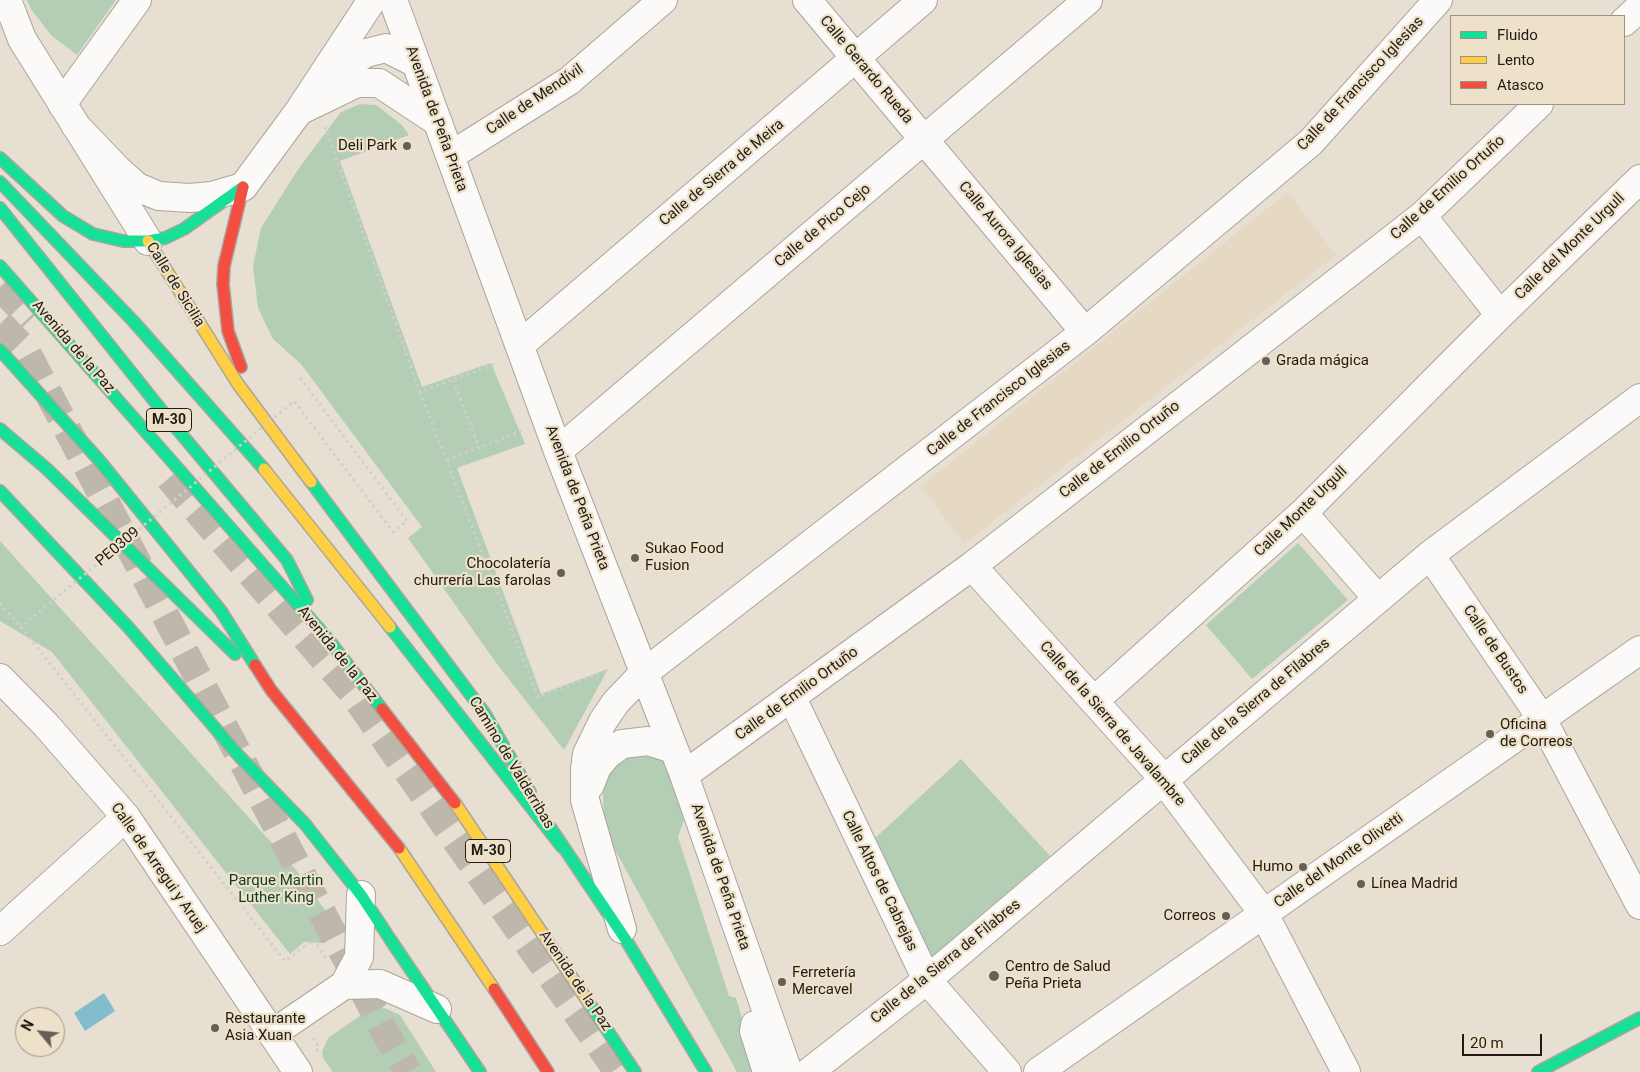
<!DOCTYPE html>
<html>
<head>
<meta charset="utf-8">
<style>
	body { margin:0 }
	#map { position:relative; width:1640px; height:1072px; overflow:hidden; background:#e6dfd2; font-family:Roboto,sans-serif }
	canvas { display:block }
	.legend { position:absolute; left:1450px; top:15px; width:175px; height:90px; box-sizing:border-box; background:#eee1ca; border:1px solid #9c9281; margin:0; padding:6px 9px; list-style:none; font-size:15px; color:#201b13 }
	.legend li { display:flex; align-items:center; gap:10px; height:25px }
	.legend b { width:25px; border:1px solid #9c9281 }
	.north { position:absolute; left:15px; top:1007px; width:50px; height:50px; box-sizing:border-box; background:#eee1ca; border:1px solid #9c9281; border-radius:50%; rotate:298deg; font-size:14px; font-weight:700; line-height:20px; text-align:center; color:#201b13 }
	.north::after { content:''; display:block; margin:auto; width:18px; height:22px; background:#656056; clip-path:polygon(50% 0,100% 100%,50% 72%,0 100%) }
	.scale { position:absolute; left:1462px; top:1034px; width:80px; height:22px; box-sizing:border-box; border:2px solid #201b13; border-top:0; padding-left:6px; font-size:15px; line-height:18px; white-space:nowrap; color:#201b13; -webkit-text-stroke:4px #eee1ca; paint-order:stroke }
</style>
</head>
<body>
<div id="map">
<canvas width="1640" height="1072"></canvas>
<ul class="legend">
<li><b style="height:6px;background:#16e098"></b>Fluido</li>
<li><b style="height:6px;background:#ffcf43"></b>Lento</li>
<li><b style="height:6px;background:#f24e42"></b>Atasco</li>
</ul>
<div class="north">N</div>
<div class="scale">20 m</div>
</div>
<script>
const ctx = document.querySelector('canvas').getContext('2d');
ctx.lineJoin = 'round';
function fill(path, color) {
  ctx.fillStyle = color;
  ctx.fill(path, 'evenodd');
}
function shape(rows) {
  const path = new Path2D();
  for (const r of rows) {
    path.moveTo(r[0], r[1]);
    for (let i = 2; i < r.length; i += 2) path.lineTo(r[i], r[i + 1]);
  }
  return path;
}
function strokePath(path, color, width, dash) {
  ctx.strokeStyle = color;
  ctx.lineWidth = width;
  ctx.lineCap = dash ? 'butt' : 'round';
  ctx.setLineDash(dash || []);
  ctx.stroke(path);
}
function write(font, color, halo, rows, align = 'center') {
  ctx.font = font + ' Roboto,sans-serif';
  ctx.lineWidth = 4.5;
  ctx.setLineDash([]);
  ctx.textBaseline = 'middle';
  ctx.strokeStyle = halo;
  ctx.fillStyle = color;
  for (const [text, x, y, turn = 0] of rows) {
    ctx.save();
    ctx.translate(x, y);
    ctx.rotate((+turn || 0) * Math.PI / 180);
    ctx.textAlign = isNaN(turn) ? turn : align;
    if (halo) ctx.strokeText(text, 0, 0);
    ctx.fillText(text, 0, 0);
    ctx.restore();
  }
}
const built = shape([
	[1288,192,1336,255,964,544,921,486]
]);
const green = shape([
	[27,0,116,0,77,55,51,35,31,9],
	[360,104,376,105,402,125,409,135,340,161,422,387,491,363,525,444,457,468,541,694,608,669,564,750,497,664,408,538,422,527,301,364,273,339,258,308,253,266,261,228,299,168,341,112],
	[0,541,296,870,341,932,324,943,304,942,290,954,52,652,0,621],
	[1298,543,1348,600,1252,679,1206,625],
	[638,749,660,757,672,771,686,814,678,837,729,996,736,998,758,1072,737,1072,615,850,604,821,603,793,609,768],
	[961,759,1050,856,927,961,872,841],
	[382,1007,400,1015,436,1072,333,1072,323,1058,322,1052,328,1038,370,1009]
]);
const water = shape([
	[104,993,115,1011,85,1031,74,1013]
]);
const highwayTunnel = shape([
	[0,287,31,319],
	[0,324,25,349,386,1034,408,1072],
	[169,478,351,691,618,1072]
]);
const path = shape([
	[325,127,420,392,497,363],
	[453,380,479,447],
	[420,392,538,697,605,671],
	[447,460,523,430],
	[0,603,21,627],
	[314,939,326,959],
	[313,1038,319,1047,316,1052]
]);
const street = shape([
	[7,0,22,39,148,241],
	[393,0,558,451,684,775,788,1072],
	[807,0,1085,332],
	[1624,22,1640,7],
	[324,83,333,74,366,53,386,48,416,63],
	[62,104,137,0],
	[299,111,357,83,379,83,438,122],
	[75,125,118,170,137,187,159,196,190,198,212,196,243,187,299,111,372,0],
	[450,156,569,81,663,0],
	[1422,216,1500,315],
	[520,345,923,0],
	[558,451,1088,0],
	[1303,513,1378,599],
	[1430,555,1542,719,1640,905],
	[972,566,1156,770,1264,914,1346,1072],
	[0,678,46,725,126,817,298,1072],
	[792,698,927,980,1007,1072],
	[1094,701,1303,513,1500,315,1640,179],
	[684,775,972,566,1422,216,1539,104],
	[590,785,597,767,608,754,622,744,648,741,673,749],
	[622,929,585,800,585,769,587,754,603,721,616,702,644,673,1085,332,1311,142,1438,0],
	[0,931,126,817],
	[344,985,380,984,437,1009],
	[755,1025,754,1031,767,1072],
	[272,1034,344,985,359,957,361,895],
	[809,1072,927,980,1430,555,1640,398],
	[1038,1072,1640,650]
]);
const fast = shape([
	[0,158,63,216,93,234,123,241,148,241,165,238,184,229,243,187],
	[0,182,134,322,264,469],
	[0,208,167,417,287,560,307,600],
	[0,266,328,639,382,709],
	[0,350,99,460,221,611,255,665],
	[0,429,47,469,235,654],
	[311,482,485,714,530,792],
	[0,491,129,628,239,756,305,824,361,895,392,942],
	[390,627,562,847],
	[550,827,626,940,706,1072],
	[392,942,480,1072],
	[589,1003,635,1072],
	[1538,1072,1640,1018]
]);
const slow = shape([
	[148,241,238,384,311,482],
	[264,469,390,627],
	[455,803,589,1003],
	[399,848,494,989]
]);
const jam = shape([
	[241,367,228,331,223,284,224,266,243,187],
	[255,665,271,690,399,848],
	[382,709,455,803],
	[494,989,548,1072]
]);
const pathBridge = shape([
	[300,378,407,521,393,532,294,401,21,627,285,961,314,939]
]);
const markers = [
	[407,146,5,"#656056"],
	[1266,361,5,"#656056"],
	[635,558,5,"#656056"],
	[561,573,5,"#656056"],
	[1490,734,5,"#656056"],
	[1303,867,5,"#656056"],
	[1361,884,5,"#656056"],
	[1226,916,5,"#656056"],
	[994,976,6,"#656056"],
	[782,982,5,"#656056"],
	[215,1028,5,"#656056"]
];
const shields = [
	[169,420,45],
	[488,851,45]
];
const shieldNames = [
	["M-30",169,420],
	["M-30",488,851]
];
const streetNames = [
	["Calle Gerardo Rueda",866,70,50],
	["Calle de Francisco Iglesias",1361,84,-47],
	["Calle de Mendívil",535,100,-34],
	["Avenida de Peña Prieta",436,119,70],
	["Calle de Sierra de Meira",722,173,-40],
	["Calle de Emilio Ortuño",1448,188,-42],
	["Calle de Pico Cejo",823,226,-40],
	["Calle Aurora Iglesias",1005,236,50],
	["Calle del Monte Urgull",1570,247,-44],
	["Calle de Sicilia",175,285,58],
	["Avenida de la Paz",73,347,49],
	["Calle de Francisco Iglesias",999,399,-38],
	["Calle de Emilio Ortuño",1120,450,-38],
	["Avenida de Peña Prieta",577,498,69],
	["Calle Monte Urgull",1301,512,-44],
	["PE0309",118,547,-40],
	["Calle de Bustos",1495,650,56],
	["Avenida de la Paz",337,654,51],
	["Calle de Emilio Ortuño",797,694,-36],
	["Calle de la Sierra de Filabres",1256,702,-40],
	["Calle de la Sierra de Javalambre",1112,724,49],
	["Camino de Valderribas",511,763,59],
	["Calle del Monte Olivetti",1339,861,-35],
	["Calle de Arregui y Aruej",158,868,55],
	["Avenida de Peña Prieta",720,877,71],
	["Calle Altos de Cabrejas",879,881,64],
	["Calle de la Sierra de Filabres",946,962,-39],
	["Avenida de la Paz",575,981,56]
];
const poiNames = [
	["Deli Park",397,146,"right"],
	["Grada mágica",1276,361],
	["Sukao Food",645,549],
	["Fusion",645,566],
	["Chocolatería",551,564,"right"],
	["churrería Las farolas",551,581,"right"],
	["Oficina",1500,725],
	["de Correos",1500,742],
	["Humo",1293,867,"right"],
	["Línea Madrid",1371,884],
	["Correos",1216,916,"right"],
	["Centro de Salud",1005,967],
	["Peña Prieta",1005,984],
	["Ferretería",792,973],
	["Mercavel",792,990],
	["Restaurante",225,1019],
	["Asia Xuan",225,1036]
];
const parkNames = [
	["Parque Martin",276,881],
	["Luther King",276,898]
];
fill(built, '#e5d9c3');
fill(green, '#b3ceb4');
fill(water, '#83bdcc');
strokePath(highwayTunnel, '#beb8ac', 28, [28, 14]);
strokePath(street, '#aba59c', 30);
strokePath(fast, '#aba59c', 14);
strokePath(slow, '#aba59c', 14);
strokePath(jam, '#aba59c', 14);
strokePath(path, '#d2cfcb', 3, [2.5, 4]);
strokePath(street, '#fbfaf8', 28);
strokePath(fast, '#16e098', 11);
strokePath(slow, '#ffcf43', 11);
strokePath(jam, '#f24e42', 11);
strokePath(pathBridge, '#d2cfcb', 3, [2.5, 4]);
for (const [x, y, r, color] of markers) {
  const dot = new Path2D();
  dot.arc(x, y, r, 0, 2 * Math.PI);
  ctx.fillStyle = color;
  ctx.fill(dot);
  strokePath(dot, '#eee1ca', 2);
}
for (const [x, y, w] of shields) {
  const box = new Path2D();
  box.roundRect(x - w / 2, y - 11.5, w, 23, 4);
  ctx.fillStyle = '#eee1ca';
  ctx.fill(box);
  strokePath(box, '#201b13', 1);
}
write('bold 14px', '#201b13', null, shieldNames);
write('15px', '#201b13', '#eee1ca', streetNames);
write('15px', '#201b13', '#eee1ca', poiNames, 'left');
write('15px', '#0a3f23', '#eee1ca', parkNames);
</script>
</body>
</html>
